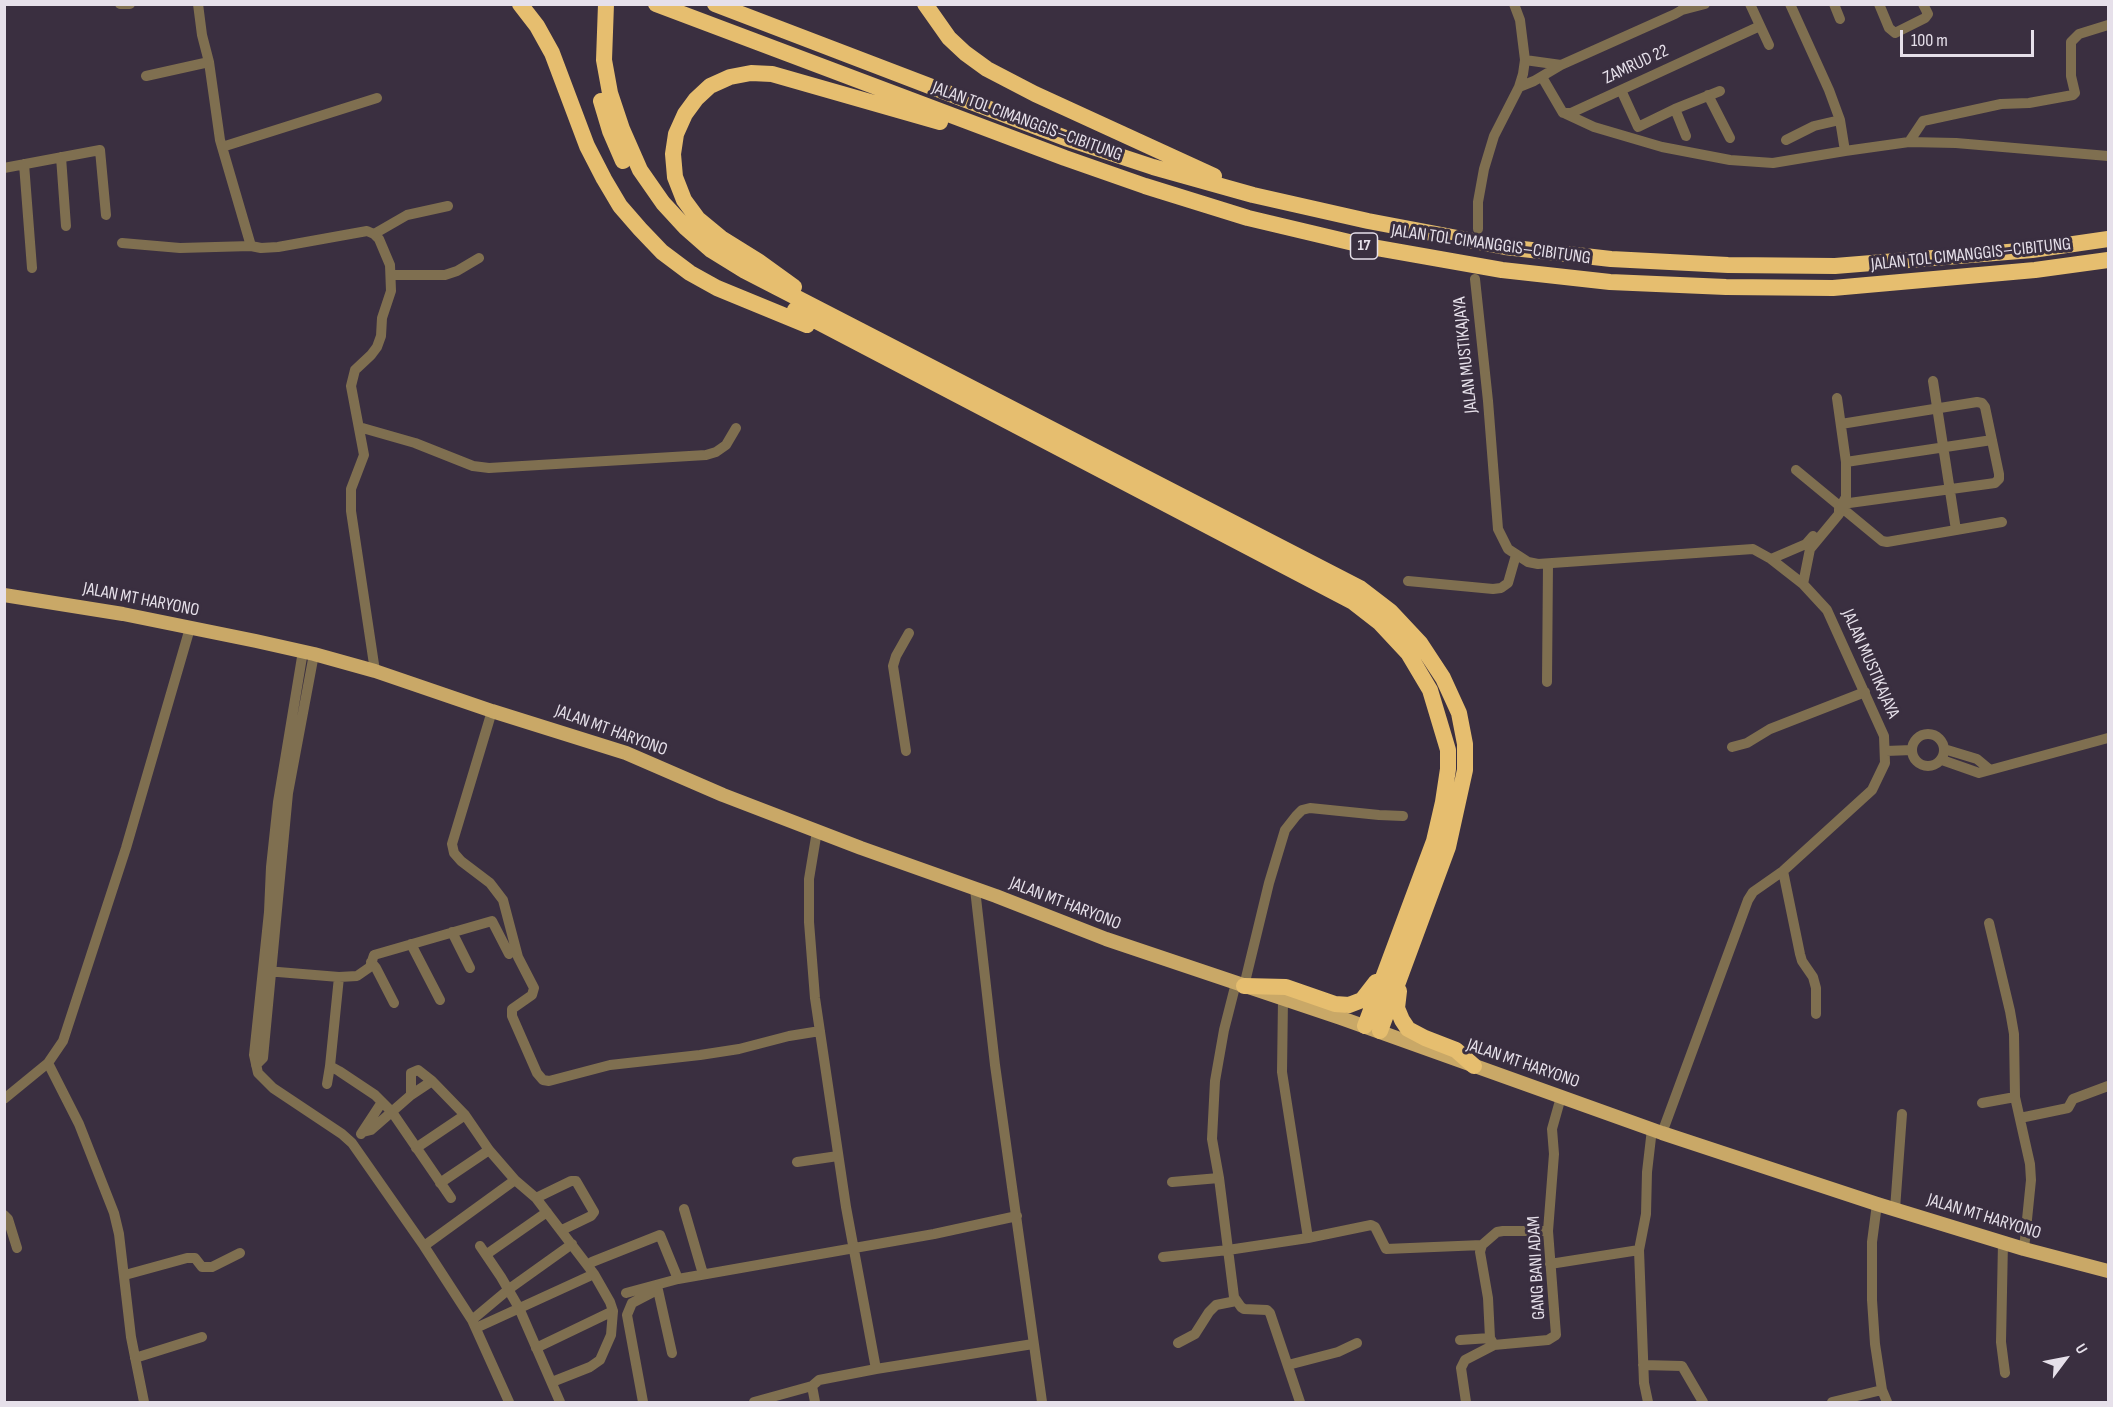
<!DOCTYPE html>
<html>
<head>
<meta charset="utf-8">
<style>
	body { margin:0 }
	#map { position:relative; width:2113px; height:1407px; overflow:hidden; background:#3a2f40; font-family:"Sofia Sans Condensed",sans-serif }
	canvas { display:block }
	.frame { position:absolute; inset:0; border:6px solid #e6e0ea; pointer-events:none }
	.north { position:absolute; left:2035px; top:1329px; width:60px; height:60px; -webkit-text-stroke:4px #3a2f40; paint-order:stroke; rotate:58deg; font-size:16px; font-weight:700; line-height:24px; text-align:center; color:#e6e0ea }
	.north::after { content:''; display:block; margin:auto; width:21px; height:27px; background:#e6e0ea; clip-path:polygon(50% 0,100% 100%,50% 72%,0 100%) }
	.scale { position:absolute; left:1900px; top:30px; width:134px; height:27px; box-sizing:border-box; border:3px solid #e6e0ea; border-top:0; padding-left:8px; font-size:18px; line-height:21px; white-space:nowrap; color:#e6e0ea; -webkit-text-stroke:4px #3a2f40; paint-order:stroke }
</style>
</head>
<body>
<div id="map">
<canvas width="2113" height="1407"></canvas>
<div class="frame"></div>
<div class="north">U</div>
<div class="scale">100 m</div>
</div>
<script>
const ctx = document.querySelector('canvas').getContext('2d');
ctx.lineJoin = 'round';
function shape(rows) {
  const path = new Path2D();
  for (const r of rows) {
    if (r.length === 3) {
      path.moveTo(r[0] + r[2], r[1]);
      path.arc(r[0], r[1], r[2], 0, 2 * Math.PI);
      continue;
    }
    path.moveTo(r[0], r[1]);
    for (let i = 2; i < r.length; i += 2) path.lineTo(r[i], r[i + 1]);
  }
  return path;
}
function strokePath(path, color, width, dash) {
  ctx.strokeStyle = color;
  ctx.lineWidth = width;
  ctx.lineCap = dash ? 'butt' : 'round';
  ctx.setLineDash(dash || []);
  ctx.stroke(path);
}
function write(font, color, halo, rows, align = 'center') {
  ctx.font = font + ' "Sofia Sans Condensed",sans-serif';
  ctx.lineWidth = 6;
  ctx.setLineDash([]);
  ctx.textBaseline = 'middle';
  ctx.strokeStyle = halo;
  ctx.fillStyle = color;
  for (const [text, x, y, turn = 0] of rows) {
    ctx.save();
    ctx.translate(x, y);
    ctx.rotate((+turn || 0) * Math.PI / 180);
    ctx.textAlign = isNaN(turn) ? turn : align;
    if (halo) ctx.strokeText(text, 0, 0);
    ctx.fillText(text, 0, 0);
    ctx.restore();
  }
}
const minor = shape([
	[120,4,130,4],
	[198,4,202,35,209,62,220,140,251,246,261,248,278,247,367,231,374,234,379,239,390,265,391,291,382,318,381,336,377,347,371,355,355,370,351,386,364,455,351,489,351,511,375,671],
	[1750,4,1769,45],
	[1790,4,1829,90,1840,120,1845,151],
	[1834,4,1840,19],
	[1879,4,1889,28,1895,33,1925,18,1928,14,1923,4],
	[1682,10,1705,4],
	[1561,65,1675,14,1682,10,1685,4],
	[146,76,209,62],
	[1542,77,1563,113,1571,113,1760,26],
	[1519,87,1534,81,1561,65,1525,60],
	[1621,90,1638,127,1675,109,1720,91],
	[1708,95,1730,138],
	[1675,109,1686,136],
	[1566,114,1594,127,1662,147,1730,160,1773,163,1845,151,1909,142,1956,143,2108,156],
	[1786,140,1814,126,1840,120],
	[1909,142,1923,121,2001,104,2029,103,2073,95,2075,93,2071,76,2071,42,2079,34,2108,25],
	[222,147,377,98],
	[61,157,66,226],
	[24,164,32,268],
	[4,168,100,150,106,215],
	[1478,229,1478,202,1484,169,1494,136,1519,87,1523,74,1525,60,1520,20,1514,4],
	[374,234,407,215,448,206],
	[122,243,180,248,251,246],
	[391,275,445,275,457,271,479,258],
	[1475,279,1488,401,1498,529,1508,549,1528,562,1538,564,1753,549,1771,559,1803,584,1827,610,1884,736,1885,763,1872,790,1783,871,1753,892,1748,900,1662,1133],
	[1933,381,1956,530],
	[1841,424,1977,402,1982,403,1985,407,1999,474,1999,479,1995,483,1842,504],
	[359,427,415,443,473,466,489,468,706,455,716,452,726,445,736,428],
	[1846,462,1992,440],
	[1796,470,1882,541,1887,542,2002,522],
	[1771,559,1806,544,1813,536],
	[1408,581,1493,589,1501,588,1508,583,1516,555],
	[1803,584,1810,549,1839,514,1839,509,1846,497,1846,462,1837,398],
	[303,651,278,802,271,867,269,912,254,1055,258,1073,273,1088,342,1134,352,1143,424,1246,472,1320,509,1402],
	[1547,682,1548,564],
	[492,711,452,844,454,853,461,861,490,883,503,900,518,957,534,988,532,995,512,1009,512,1016,537,1073,543,1080,549,1081,610,1065,700,1055,739,1049,789,1036,820,1031],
	[1928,750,16],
	[1732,747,1747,743,1770,729,1865,692],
	[1944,749,1977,759,1989,769],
	[906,751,893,666,896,656,909,633],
	[1886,751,1912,750],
	[1942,760,1979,773,2108,738],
	[817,831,809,879,809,922,815,998,846,1207,876,1369],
	[1783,871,1800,954,1802,961,1813,977,1816,988,1816,1014],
	[975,889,995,1065,1042,1402],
	[1989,923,2010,1011,2014,1034,2015,1097,2030,1164,2031,1180,2024,1249],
	[452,932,470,968],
	[411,944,440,1000],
	[371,962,376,968,394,1003],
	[266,971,339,977,357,976,370,967,374,955,492,921,509,954],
	[339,977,330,1066,339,1071,375,1095,392,1112,451,1198],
	[1236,983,1224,1030,1215,1081,1212,1139,1219,1178,1234,1297,1241,1307,1244,1309,1267,1310,1270,1313,1300,1402],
	[1244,986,1269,883,1285,830,1296,816,1302,810,1310,808,1379,815,1403,816],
	[1283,999,1282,1072,1308,1238],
	[48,1063,79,1124,114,1213,119,1234,131,1337,144,1402],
	[256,1065,263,1058,288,793,314,654],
	[327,1084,330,1066],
	[411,1095,411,1073,418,1070,432,1081,465,1115,489,1150,515,1180,536,1198,594,1274,610,1302,613,1311,611,1335,600,1360,590,1367,552,1382],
	[4,1099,48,1063,63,1041,126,848,190,628],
	[1982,1103,2015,1097],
	[2020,1118,2068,1108,2073,1099,2108,1086],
	[363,1132,371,1130,411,1095,432,1081],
	[361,1134,382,1102],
	[416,1148,465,1115],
	[797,1162,838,1156],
	[1172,1182,1219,1178],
	[440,1183,489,1150],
	[536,1198,571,1181,576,1181,594,1212,591,1216,562,1230],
	[1877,1204,1872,1242,1872,1300,1875,1344,1882,1390,1887,1402],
	[684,1209,703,1274],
	[1895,1209,1902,1114],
	[4,1215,8,1219,17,1248],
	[2003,1242,2001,1342,2005,1373],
	[424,1246,515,1180],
	[480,1246,501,1277,519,1308,560,1402],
	[487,1254,547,1212],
	[1163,1257,1228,1250,1308,1238,1371,1225,1375,1227,1386,1249,1482,1245],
	[592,1262,660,1235,678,1279],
	[1550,1264,1639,1250],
	[125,1275,187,1258,195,1258,202,1267,212,1267,240,1253],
	[658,1290,672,1353],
	[626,1293,678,1279,934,1234,1017,1216],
	[472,1320,509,1289,572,1244],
	[476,1328,594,1274],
	[1460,1340,1490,1338],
	[1178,1343,1195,1334,1209,1312,1216,1305,1236,1301],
	[1494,1345,1490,1338,1488,1298,1480,1252,1482,1245,1497,1232,1503,1231,1548,1231],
	[536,1348,613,1311],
	[135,1358,202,1337],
	[1288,1365,1338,1352,1357,1343],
	[1643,1365,1682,1366,1703,1402],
	[643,1402,627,1315,632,1303,655,1291],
	[754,1402,812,1386],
	[815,1402,812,1386,819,1380,876,1369,1033,1344],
	[1466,1402,1461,1368,1465,1360,1494,1345,1548,1340,1556,1335,1548,1231,1554,1154,1552,1129,1561,1097],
	[1648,1402,1644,1383,1639,1250,1646,1214,1647,1172,1652,1129],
	[1832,1402,1882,1390]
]);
const major = shape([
	[4,595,123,614,256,641,314,654,375,671,492,711,626,753,723,795,861,848,996,896,1106,939,1341,1018,1662,1133,1877,1204,2024,1249,2108,1271]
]);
const highway = shape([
	[520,4,537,26,552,53,587,146,604,179,620,206,640,229,662,252,690,273,717,288,807,325],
	[606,4,604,60,610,93,622,129,640,170,663,203,686,228,711,250,745,271,1360,588,1390,611,1420,643,1443,678,1459,713,1465,744,1465,770,1448,847,1380,1031],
	[656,4,1065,158,1145,186,1248,218,1366,246,1502,270,1610,282,1726,287,1833,288,2035,270,2108,260],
	[715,4,1068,139,1153,167,1253,195,1368,221,1505,247,1611,259,1728,265,1835,266,2032,250,2108,239],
	[925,4,949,38,965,53,987,69,1035,94,1214,176],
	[601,101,610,131,623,161],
	[794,287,758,261,721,238,698,219,684,200,675,177,673,154,676,134,685,114,696,99,710,86,730,77,751,73,772,74,940,122],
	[795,310,1353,602,1380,623,1408,653,1430,690,1448,750,1448,769,1443,802,1434,841,1365,1026],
	[1244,986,1286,987,1335,1004,1349,1005,1362,1000,1376,982],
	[1399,991,1397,1008,1402,1020,1408,1029,1425,1038,1456,1050,1474,1066]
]);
const shields = [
	[1364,246,27]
];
const shieldNames = [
	["17",1364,246]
];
const streetNames = [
	["ZAMRUD 22",1636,65,-25],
	["JALAN TOL CIMANGGIS–CIBITUNG",1027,122,20],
	["JALAN TOL CIMANGGIS–CIBITUNG",1491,245,8],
	["JALAN TOL CIMANGGIS–CIBITUNG",1971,255,-6],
	["JALAN MUSTIKAJAYA",1466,355,-96],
	["JALAN MT HARYONO",141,600,11],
	["JALAN MUSTIKAJAYA",1870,664,66],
	["JALAN MT HARYONO",611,731,20],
	["JALAN MT HARYONO",1065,904,21],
	["JALAN MT HARYONO",1523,1064,19],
	["JALAN MT HARYONO",1984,1217,17],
	["GANG BANI ADAM",1537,1268,-93]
];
strokePath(minor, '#7f6f50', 10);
strokePath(major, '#c9a867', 14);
strokePath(highway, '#e6be6f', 16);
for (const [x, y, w] of shields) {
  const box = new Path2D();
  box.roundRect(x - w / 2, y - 13, w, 26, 4.5);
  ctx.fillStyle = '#3a2f40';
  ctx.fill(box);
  strokePath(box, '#e6e0ea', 1.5);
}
write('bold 16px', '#e6e0ea', null, shieldNames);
write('18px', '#e6e0ea', '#3a2f40', streetNames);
</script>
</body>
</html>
